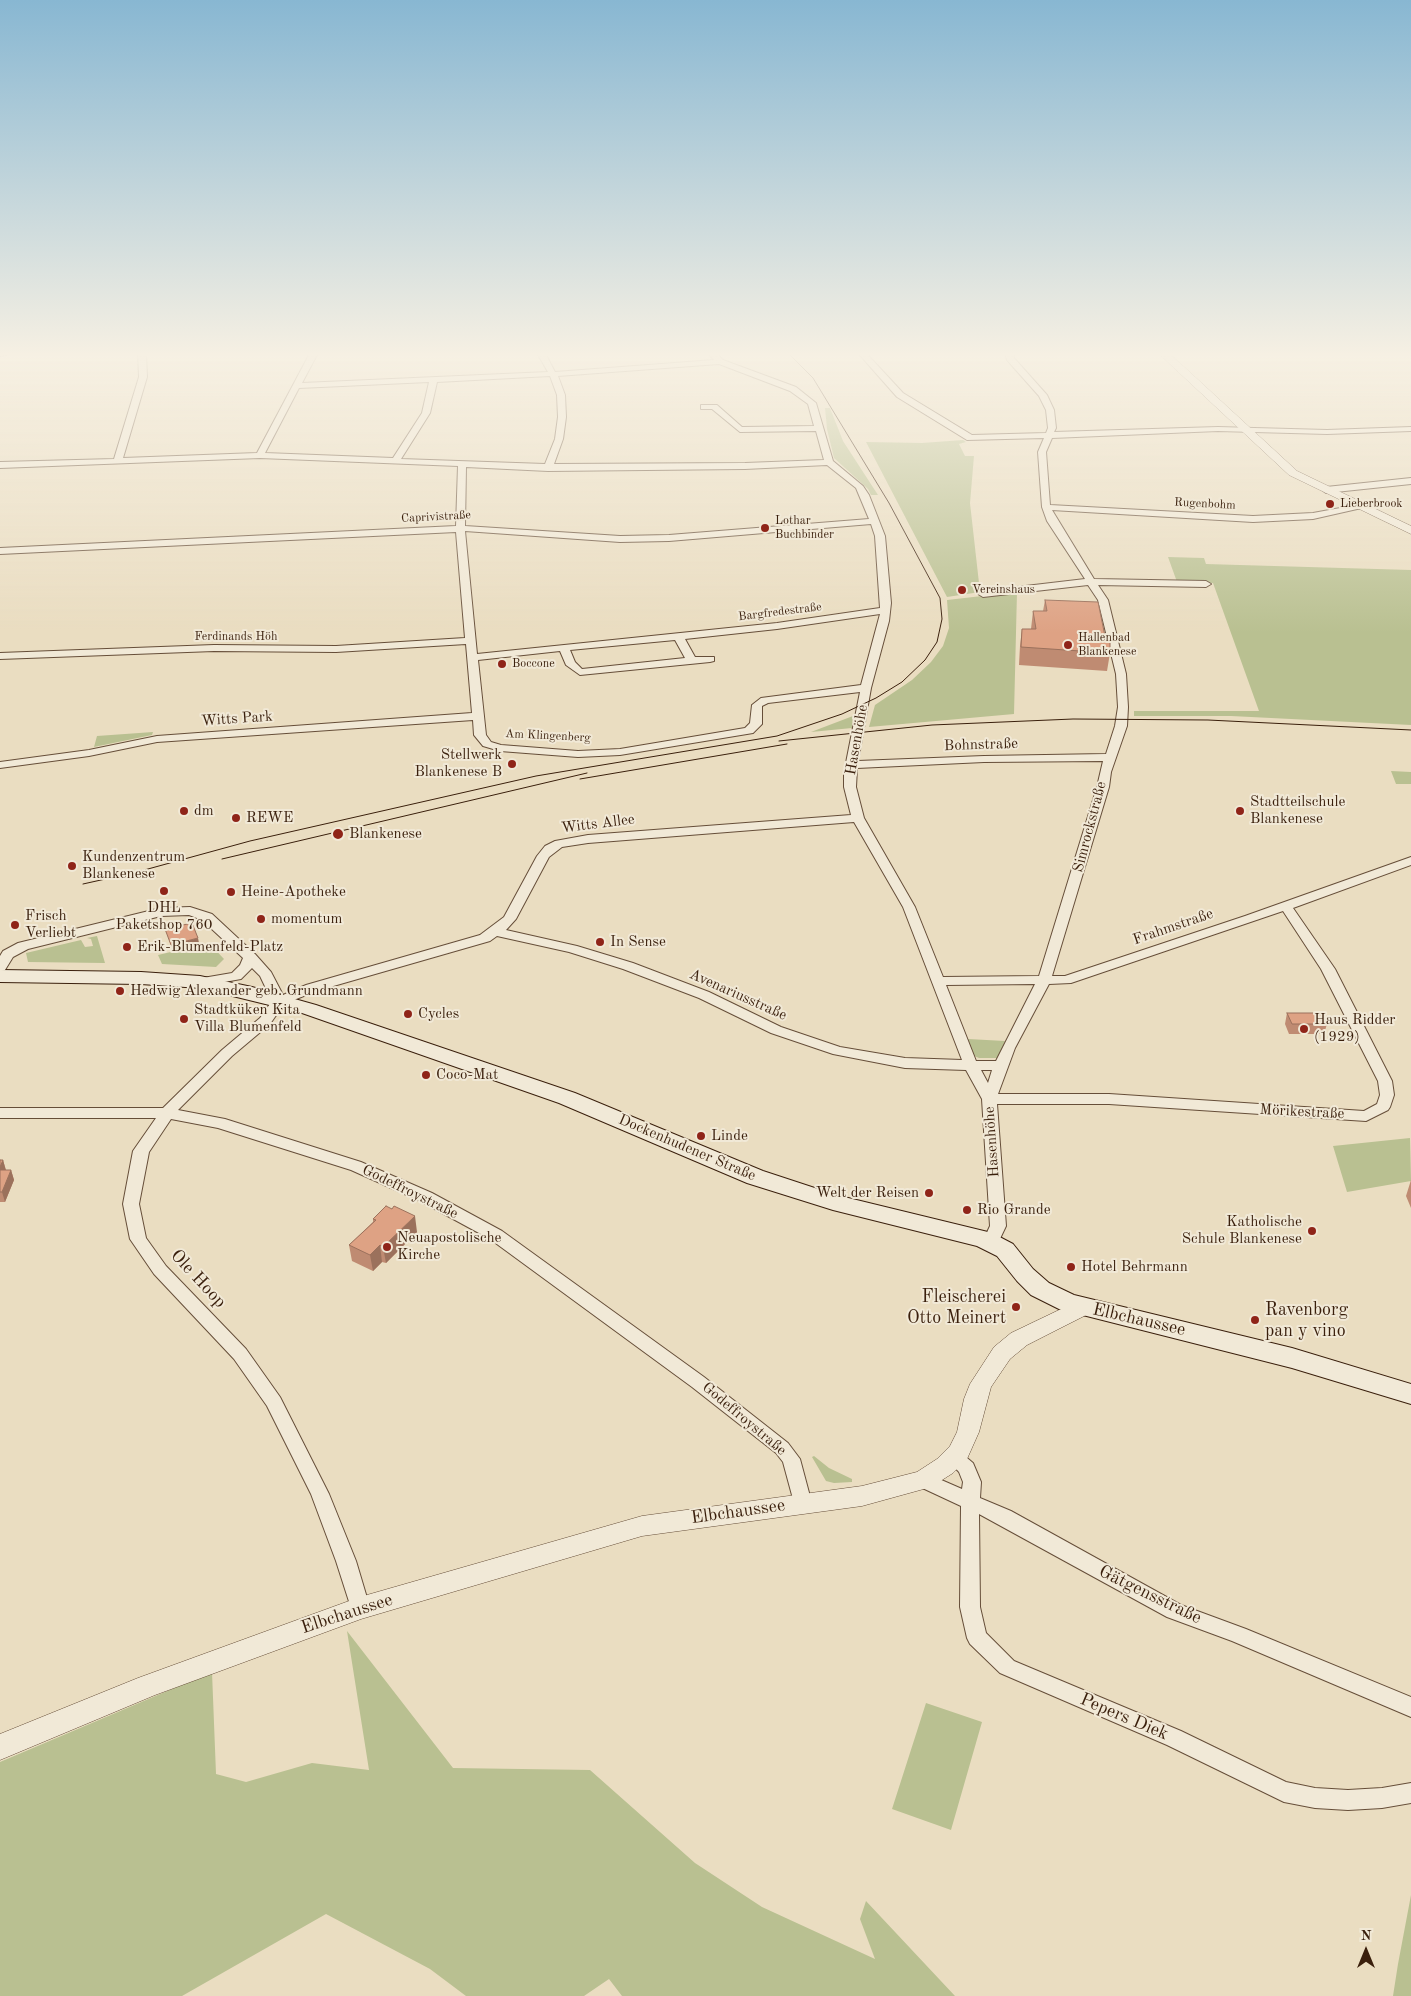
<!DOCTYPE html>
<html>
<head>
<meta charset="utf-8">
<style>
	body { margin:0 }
	#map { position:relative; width:1411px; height:1996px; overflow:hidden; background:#eaddc1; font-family:"Old Standard TT",serif }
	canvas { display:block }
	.north { position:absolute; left:1341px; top:1926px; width:50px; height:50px; -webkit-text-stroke:4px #f1e9d7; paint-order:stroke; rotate:0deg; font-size:14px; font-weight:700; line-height:20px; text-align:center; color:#3a1f0c }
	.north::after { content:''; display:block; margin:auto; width:18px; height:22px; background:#3a1f0c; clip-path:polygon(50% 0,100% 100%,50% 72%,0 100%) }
</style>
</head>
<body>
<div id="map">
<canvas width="1411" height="1996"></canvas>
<div class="north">N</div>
</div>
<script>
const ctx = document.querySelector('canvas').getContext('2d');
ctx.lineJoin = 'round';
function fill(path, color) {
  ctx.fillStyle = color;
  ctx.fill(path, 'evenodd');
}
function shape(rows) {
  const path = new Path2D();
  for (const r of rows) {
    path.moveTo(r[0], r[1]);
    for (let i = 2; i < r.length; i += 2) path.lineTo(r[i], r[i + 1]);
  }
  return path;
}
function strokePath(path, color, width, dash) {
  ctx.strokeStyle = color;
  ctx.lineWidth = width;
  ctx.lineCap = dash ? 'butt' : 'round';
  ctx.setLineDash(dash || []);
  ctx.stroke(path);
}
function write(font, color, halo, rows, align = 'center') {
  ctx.font = font + ' "Old Standard TT",serif';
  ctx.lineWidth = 4;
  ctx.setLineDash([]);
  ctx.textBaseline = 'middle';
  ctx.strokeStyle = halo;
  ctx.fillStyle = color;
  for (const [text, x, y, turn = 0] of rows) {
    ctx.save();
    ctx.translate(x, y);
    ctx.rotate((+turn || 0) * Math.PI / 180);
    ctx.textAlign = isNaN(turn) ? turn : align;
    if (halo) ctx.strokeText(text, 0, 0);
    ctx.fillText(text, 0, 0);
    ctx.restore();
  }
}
const green = shape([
	[825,408,830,408,843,441,878,495,871,495,868,489,834,458,827,429],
	[963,440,966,442,959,444,965,456,974,456,970,503,980,592,947,597,866,442,922,443],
	[1168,557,1204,558,1206,564,1411,570,1411,725,1231,716,1134,716,1134,711,1259,711,1213,583,1177,582],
	[1017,592,1014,714,869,727,875,705,912,680,931,662,943,646,949,628,947,600],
	[853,716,852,728,811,732],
	[153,732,152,735,94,747,97,736],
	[1391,771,1411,772,1411,784,1396,784],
	[97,936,105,963,28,962,26,953,81,940,85,947,93,946,91,939,87,938],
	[209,943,224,959,216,967,162,964,158,955],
	[968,1039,1005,1041,998,1058,979,1058,974,1056],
	[1410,1138,1411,1181,1347,1192,1333,1146],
	[814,1456,829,1468,852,1479,852,1482,834,1483,826,1481,812,1457],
	[347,1631,453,1768,590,1770,695,1863,762,1907,875,1959,860,1919,866,1901,955,1996,622,1996,609,1979,584,1996,466,1996,430,1969,326,1914,182,1996,0,1996,0,1762,212,1672,216,1774,246,1782,312,1763,369,1770],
	[926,1703,982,1722,951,1830,892,1809],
	[1411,1895,1411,1996,1393,1996,1398,1964]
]);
const minor = shape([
	[0,353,13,353,0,356,0,353],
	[138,353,146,353,147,377,123,458,257,453,310,353,318,353,302,383,548,372,537,353,545,353,555,372,714,360,708,353,716,353,723,360,796,387,816,403,833,461,863,486,869,495,885,536,891,603,889,621,871,688,858,761,984,756,1106,754,1115,726,1118,707,1116,674,1098,600,1088,585,983,597,978,594,983,591,1085,579,1047,521,1042,507,1038,452,1044,438,967,440,897,397,858,353,866,353,903,393,972,435,1046,433,1048,428,1046,410,1039,396,1007,360,1005,353,1013,353,1014,358,1047,395,1054,410,1056,428,1054,432,1218,427,1327,430,1411,427,1411,431,1327,434,1218,431,1052,438,1046,452,1050,505,1253,516,1313,513,1362,504,1366,507,1313,519,1253,522,1052,510,1094,579,1206,581,1211,584,1206,587,1098,585,1108,600,1126,674,1128,707,1127,726,1111,772,1109,787,1052,976,1065,976,1245,916,1411,857,1411,865,1293,908,1335,969,1392,1081,1394,1095,1390,1107,1388,1110,1366,1121,1109,1104,997,1104,1006,1226,997,1245,991,1247,985,1245,983,1241,990,1226,982,1099,966,1070,905,1068,833,1054,771,1033,699,998,623,969,569,952,497,936,490,941,316,991,284,1004,270,1024,232,1056,178,1110,225,1119,361,1162,432,1193,502,1231,704,1377,788,1443,800,1459,812,1504,810,1510,803,1512,796,1510,783,1462,776,1453,692,1387,490,1239,420,1201,351,1170,218,1128,171,1119,149,1152,139,1204,146,1238,166,1266,246,1349,280,1397,329,1494,356,1561,370,1608,367,1614,360,1617,353,1614,336,1561,311,1494,267,1406,234,1359,154,1274,130,1239,123,1204,133,1151,156,1118,0,1118,0,1108,163,1108,222,1050,260,1018,272,1001,260,976,252,968,241,979,202,986,197,985,195,982,197,979,232,973,240,965,243,958,202,920,189,915,161,916,28,949,13,957,5,970,0,971,0,956,3,951,18,943,161,908,190,907,212,914,255,954,271,972,283,995,306,985,480,935,504,917,537,856,545,846,555,841,588,835,851,815,844,787,844,773,860,692,768,703,762,706,762,724,753,733,620,755,578,757,500,751,483,746,474,735,473,720,157,742,89,756,0,768,0,762,89,750,157,736,472,713,466,644,336,652,214,651,0,659,0,653,214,645,336,646,465,638,456,532,0,554,0,548,456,526,458,466,260,458,0,468,0,462,114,459,139,377,138,353],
	[719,364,790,391,808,404,814,426,742,427,717,405,701,405,701,409,712,409,740,432,816,431,824,460,745,463,554,464,563,439,566,417,565,395,558,376,719,364],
	[550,376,557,395,558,417,555,439,545,464,401,459,430,413,437,382,550,376],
	[429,382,422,413,393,458,265,453,299,388,429,382],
	[827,465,856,488,869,519,669,535,620,536,465,526,466,467,548,471,745,469,827,465],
	[871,524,875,536,880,608,777,623,477,654,465,531,620,542,669,541,871,524],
	[880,614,861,685,761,698,752,705,750,723,745,728,620,749,578,751,501,745,491,742,486,735,478,660,560,651,566,665,580,675,710,662,714,661,714,657,695,657,685,639,777,629,880,614],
	[675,640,685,658,582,669,575,662,570,650,675,640],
	[1103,761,1097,787,1039,976,943,977,915,907,864,818,856,787,857,768,984,762,1103,761],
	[854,822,903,907,962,1060,905,1058,840,1047,781,1027,709,992,633,963,577,946,506,930,516,919,549,857,562,847,588,843,854,822],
	[1283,911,1321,969,1378,1081,1380,1095,1377,1104,1364,1111,1109,1094,998,1094,1015,1048,1049,984,1071,983,1283,911],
	[1035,984,996,1061,976,1061,946,985,1035,984],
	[981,1070,992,1070,988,1083,981,1070],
	[1411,478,1411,484,1326,493,1322,490,1326,487,1411,478],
	[954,1450,960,1452,973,1463,981,1482,980,1498,1011,1511,1181,1605,1246,1629,1411,1697,1411,1717,1232,1641,1167,1617,979,1514,980,1607,986,1633,1014,1661,1181,1731,1286,1782,1315,1788,1348,1790,1382,1788,1411,1783,1411,1803,1382,1808,1348,1810,1315,1808,1284,1802,1167,1745,1000,1673,970,1644,967,1638,960,1607,961,1506,916,1485,914,1480,916,1475,923,1472,962,1489,963,1482,959,1472,945,1457,948,1452,954,1450]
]);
const tertiary = shape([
	[1158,353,1169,353,1297,471,1411,526,1411,534,1289,475,1158,353],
	[1082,1299,1090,1301,1093,1307,1090,1313,1027,1345,1010,1359,991,1387,979,1432,967,1459,953,1473,931,1487,862,1506,642,1536,361,1619,155,1695,0,1760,0,1734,138,1678,360,1597,642,1516,862,1486,917,1472,937,1459,950,1446,957,1432,964,1399,970,1384,994,1347,1011,1333,1082,1299]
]);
const secondary = shape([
	[0,970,141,972,200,976,252,987,316,1005,575,1093,763,1171,836,1195,992,1233,1013,1244,1033,1269,1049,1283,1074,1295,1292,1348,1411,1384,1411,1404,1292,1368,1059,1309,1031,1295,1017,1281,997,1256,977,1246,833,1210,747,1183,559,1103,302,1013,200,988,141,984,0,982,0,970]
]);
const tram = shape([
	[779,741,932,725,1073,719,1208,720,1411,730],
	[580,779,787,744],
	[222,859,587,773],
	[83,884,137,872,250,841,536,776,777,736,842,714,876,698,902,682,925,660,937,642,942,619,940,598,889,503,813,378,788,353]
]);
const wall = shape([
	[1045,600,1106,641,1110,653,1107,671,1019,665,1020,646,1022,629,1031,629,1033,611,1043,611],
	[1287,1013,1327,1024,1324,1034,1289,1034,1285,1024],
	[0,1160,3,1160,6,1170,11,1170,14,1180,5,1202,0,1202],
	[1411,1180,1411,1208,1406,1196],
	[392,1209,417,1232,386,1263,382,1262,373,1271,352,1261,349,1245,373,1222,373,1219]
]);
const shadedWall = shape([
	[198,938,199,943,172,950,171,945],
	[3,1160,6,1171,0,1174,0,1167],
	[11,1170,14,1180,5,1202,2,1192],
	[415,1216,417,1232,386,1263,383,1247],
	[380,1245,382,1262,373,1271,370,1255]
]);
const building = shape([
	[1045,600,1098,602,1106,641,1110,641,1110,653,1021,647,1022,629,1036,629,1033,611,1047,611,1045,600],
	[192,923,198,938,171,945,165,929,192,923],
	[1287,1013,1322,1013,1327,1024,1292,1024,1287,1013],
	[0,1160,3,1160,0,1167,0,1160],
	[0,1170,11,1170,2,1192,0,1192,0,1170],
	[386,1206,392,1209,394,1206,415,1216,383,1247,380,1245,370,1255,349,1245,376,1220,373,1219,386,1206]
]);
const markers = [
	[1330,504,5,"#8f2418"],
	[765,528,5,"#8f2418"],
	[962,590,5,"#8f2418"],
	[1068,645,5,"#8f2418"],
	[502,664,5,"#8f2418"],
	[512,764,5,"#8f2418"],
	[184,811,5,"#8f2418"],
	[1240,811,5,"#8f2418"],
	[236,818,5,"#8f2418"],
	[338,834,6,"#8f2418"],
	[72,866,5,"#8f2418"],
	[164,891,5,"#8f2418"],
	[231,892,5,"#8f2418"],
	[261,919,5,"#8f2418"],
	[15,925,5,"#8f2418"],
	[600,942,5,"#8f2418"],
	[127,947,5,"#8f2418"],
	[120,991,5,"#8f2418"],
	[408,1014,5,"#8f2418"],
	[184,1019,5,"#8f2418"],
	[1304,1029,5,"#8f2418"],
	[426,1075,5,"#8f2418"],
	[701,1136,5,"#8f2418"],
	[929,1193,5,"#8f2418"],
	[967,1210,5,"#8f2418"],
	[1312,1231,5,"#8f2418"],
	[387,1247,5,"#8f2418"],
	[1071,1267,5,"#8f2418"],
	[1016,1307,5,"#8f2418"],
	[1255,1320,5,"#8f2418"]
];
const farStreetnames = [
	["Rugenbohm",1205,504,3],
	["Caprivistraße",436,517,-3],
	["Bargfredestraße",780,612,-7],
	["Ferdinands Höh",236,637],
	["Am Klingenberg",548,736,3]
];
const farPoinames = [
	["Lieberbrook",1340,504],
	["Lothar",775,521],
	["Buchbinder",775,535],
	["Vereinshaus",972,590],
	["Hallenbad",1078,638],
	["Blankenese",1078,652],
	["Boccone",512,664]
];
const streetNames = [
	["Witts Park",237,719,-4],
	["Hasenhöhe",857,740,-80],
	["Bohnstraße",981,745,-2],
	["Witts Allee",598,824,-7],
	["Simrockstraße",1090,827,-75],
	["Frahmstraße",1173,927,-19],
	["Avenariusstraße",738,995,24],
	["Mörikestraße",1302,1112,3],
	["Hasenhöhe",992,1142,-94],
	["Dockenhudener Straße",687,1148,23],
	["Godeffroystraße",410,1192,26],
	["Godeffroystraße",744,1419,40]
];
const poiNames = [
	["Stellwerk",502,755,"right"],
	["Blankenese B",502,772,"right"],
	["Stadtteilschule",1250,802],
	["Blankenese",1250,819],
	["dm",194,811],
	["REWE",246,818],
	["Blankenese",349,834],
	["Kundenzentrum",82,857],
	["Blankenese",82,874],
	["Heine-Apotheke",241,892],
	["DHL",164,908,"center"],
	["Paketshop 760",164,925,"center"],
	["Frisch",25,916],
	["Verliebt",25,933],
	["momentum",271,919],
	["In Sense",610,942],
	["Erik-Blumenfeld-Platz",137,947],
	["Hedwig Alexander geb. Grundmann",130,991],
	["Stadtküken Kita",194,1010],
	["Villa Blumenfeld",194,1027],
	["Cycles",418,1014],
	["Haus Ridder",1314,1020],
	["(1929)",1314,1037],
	["Coco-Mat",436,1075],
	["Linde",711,1136],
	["Welt der Reisen",919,1193,"right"],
	["Rio Grande",977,1210],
	["Katholische",1302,1222,"right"],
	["Schule Blankenese",1302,1239,"right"],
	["Neuapostolische",397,1238],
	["Kirche",397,1255],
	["Hotel Behrmann",1081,1267]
];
const nearStreetnames = [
	["Ole Hoop",198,1279,47],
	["Elbchaussee",1139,1320,13],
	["Elbchaussee",738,1512,-8],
	["Gätgensstraße",1150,1595,26],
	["Elbchaussee",347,1614,-18],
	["Pepers Diek",1124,1717,23]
];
const nearPoinames = [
	["Fleischerei",1006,1297],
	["Otto Meinert",1006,1318],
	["Ravenborg",1265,1310,"left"],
	["pan y vino",1265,1331,"left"]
];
fill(green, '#b9c091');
strokePath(minor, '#664e39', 2);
strokePath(tertiary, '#664e39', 1);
strokePath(secondary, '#3a1f0c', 2);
fill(minor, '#f1e9d7');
fill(tertiary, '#f1e9d7');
fill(secondary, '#f1e9d7');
strokePath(tram, '#3a1f0c', 1);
fill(wall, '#bf8b72');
fill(shadedWall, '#9b715c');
fill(building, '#dea284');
strokePath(building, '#9b715c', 1);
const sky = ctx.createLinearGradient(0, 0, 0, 633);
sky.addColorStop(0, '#88b7d2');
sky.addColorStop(0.56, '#f6f0e3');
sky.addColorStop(1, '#f6f0e300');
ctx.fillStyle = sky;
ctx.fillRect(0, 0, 1411, 633);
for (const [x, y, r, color] of markers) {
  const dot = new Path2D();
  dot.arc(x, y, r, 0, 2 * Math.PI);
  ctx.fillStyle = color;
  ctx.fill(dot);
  strokePath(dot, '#f1e9d7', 2);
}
write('12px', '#3a1f0c', '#f1e9d7', farStreetnames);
write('12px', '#3a1f0c', '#f1e9d7', farPoinames, 'left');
write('15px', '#3a1f0c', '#f1e9d7', streetNames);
write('15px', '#3a1f0c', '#f1e9d7', poiNames, 'left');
write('18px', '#3a1f0c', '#f1e9d7', nearStreetnames);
write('18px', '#3a1f0c', '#f1e9d7', nearPoinames, 'right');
</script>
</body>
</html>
